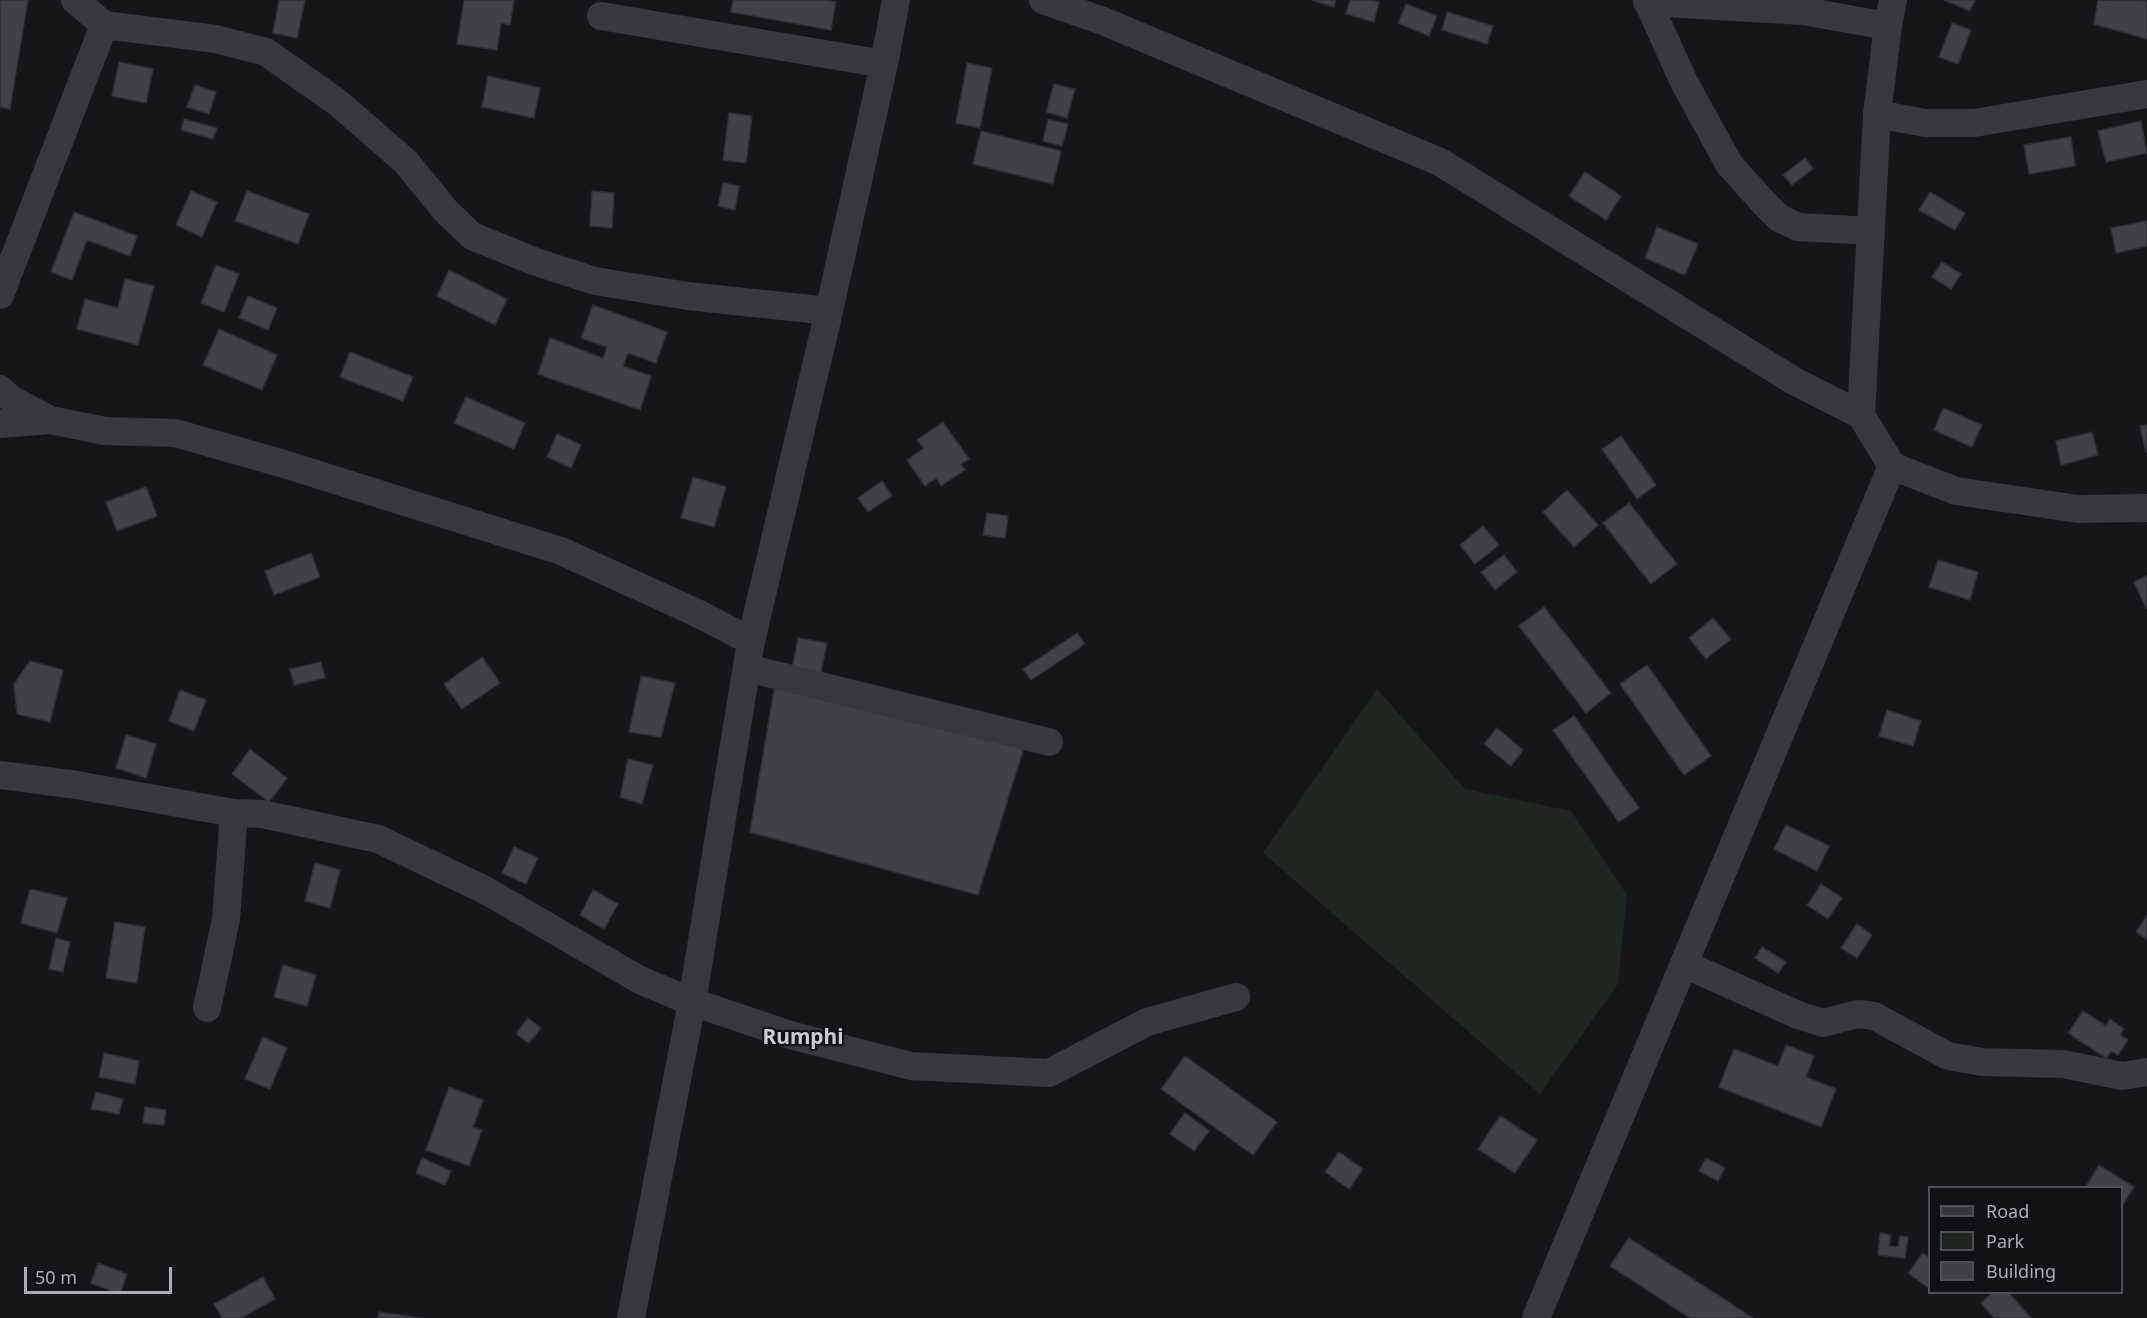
<!DOCTYPE html>
<html>
<head>
<meta charset="utf-8">
<style>
	body { margin:0 }
	#map { position:relative; width:2147px; height:1318px; overflow:hidden; background:#161618; font-family:"Noto Sans",sans-serif }
	canvas { display:block }
	.legend { position:absolute; left:1928px; top:1186px; width:195px; height:108px; box-sizing:border-box; background:#111113; border:2px solid #4d4f55; margin:0; padding:8px 10px; list-style:none; font-size:18px; color:#a8adb8 }
	.legend li { display:flex; align-items:center; gap:12px; height:30px }
	.legend b { width:30px; border:2px solid #4d4f55 }
	.scale { position:absolute; left:24px; top:1267px; width:148px; height:27px; box-sizing:border-box; border:3px solid #a8adb8; border-top:0; padding-left:8px; font-size:18px; line-height:21px; white-space:nowrap; color:#a8adb8; -webkit-text-stroke:4px #111113; paint-order:stroke }
</style>
</head>
<body>
<div id="map">
<canvas width="2147" height="1318"></canvas>
<ul class="legend">
<li><b style="height:8px;background:#37383d"></b>Road</li>
<li><b style="height:16px;background:#1e261f"></b>Park</li>
<li><b style="height:16px;background:#404145"></b>Building</li>
</ul>
<div class="scale">50 m</div>
</div>
<script>
const ctx = document.querySelector('canvas').getContext('2d');
ctx.lineJoin = 'round';
function fill(path, color) {
  ctx.fillStyle = color;
  ctx.fill(path, 'evenodd');
}
function shape(rows) {
  const path = new Path2D();
  for (const r of rows) {
    path.moveTo(r[0], r[1]);
    for (let i = 2; i < r.length; i += 2) path.lineTo(r[i], r[i + 1]);
  }
  return path;
}
function strokePath(path, color, width, dash) {
  ctx.strokeStyle = color;
  ctx.lineWidth = width;
  ctx.lineCap = dash ? 'butt' : 'round';
  ctx.setLineDash(dash || []);
  ctx.stroke(path);
}
function write(font, color, halo, rows, align = 'center') {
  ctx.font = font + ' "Noto Sans",sans-serif';
  ctx.lineWidth = 4.5;
  ctx.setLineDash([]);
  ctx.textBaseline = 'middle';
  ctx.strokeStyle = halo;
  ctx.fillStyle = color;
  for (const [text, x, y, turn = 0] of rows) {
    ctx.save();
    ctx.translate(x, y);
    ctx.rotate((+turn || 0) * Math.PI / 180);
    ctx.textAlign = isNaN(turn) ? turn : align;
    if (halo) ctx.strokeText(text, 0, 0);
    ctx.fillText(text, 0, 0);
    ctx.restore();
  }
}
const green = shape([
	[1377,689,1465,789,1571,811,1627,895,1618,984,1540,1094,1263,853]
]);
const building = shape([
	[0,0,28,0,10,109,0,107,0,0],
	[279,0,305,0,297,38,273,33,279,0],
	[464,0,514,0,510,25,501,23,497,50,457,44,464,0],
	[733,0,827,0,836,2,831,30,731,12,733,0],
	[1312,0,1336,0,1334,7,1312,0],
	[1350,0,1372,0,1379,2,1374,22,1346,14,1350,0],
	[1944,0,1975,0,1970,11,1944,0],
	[2098,0,2147,1,2147,39,2094,24,2098,0],
	[1406,4,1437,16,1429,36,1398,23,1406,4],
	[1447,12,1493,26,1487,44,1442,30,1447,12],
	[1952,23,1971,30,1958,64,1939,57,1952,23],
	[119,62,153,69,146,103,112,96,119,62],
	[967,63,992,68,980,128,956,123,967,63],
	[488,76,540,88,534,118,482,107,488,76],
	[1054,84,1075,89,1067,118,1046,112,1054,84],
	[195,85,216,92,209,114,187,107,195,85],
	[729,113,752,116,746,163,723,160,729,113],
	[184,119,217,128,213,139,181,130,184,119],
	[1048,119,1068,124,1062,146,1043,141,1048,119],
	[2141,121,2147,153,2106,162,2098,131,2141,121],
	[981,131,1061,151,1053,184,973,164,981,131],
	[2071,137,2075,166,2029,174,2024,145,2071,137],
	[1805,158,1813,169,1792,185,1783,175,1805,158],
	[1585,172,1621,196,1606,220,1569,196,1585,172],
	[723,183,739,186,735,210,718,206,723,183],
	[191,191,217,202,202,237,176,225,191,191],
	[247,191,309,214,298,244,235,221,247,191],
	[592,191,614,193,612,228,590,226,592,191],
	[1930,192,1965,213,1955,230,1919,210,1930,192],
	[74,212,137,236,130,256,87,240,72,280,51,272,74,212],
	[2147,221,2147,246,2116,253,2111,228,2147,221],
	[1657,227,1698,244,1685,275,1645,258,1657,227],
	[1942,262,1961,274,1951,289,1932,277,1942,262],
	[216,265,239,274,224,312,201,303,216,265],
	[449,270,507,299,495,325,437,296,449,270],
	[125,279,154,286,138,345,77,329,85,299,118,308,125,279],
	[248,296,277,308,268,330,239,318,248,296],
	[593,305,667,332,656,363,628,353,623,366,651,376,640,410,538,374,550,338,603,358,607,347,581,338,593,305],
	[219,329,277,355,262,390,203,365,219,329],
	[350,352,413,377,403,401,340,377,350,352],
	[466,397,525,423,514,449,454,423,466,397],
	[1943,408,1982,425,1972,447,1934,430,1943,408],
	[943,422,969,459,961,464,965,470,941,486,936,478,925,486,907,460,924,448,917,440,943,422],
	[2147,425,2147,451,2146,452,2140,426,2147,425],
	[2092,432,2098,455,2061,465,2056,441,2092,432],
	[557,434,581,445,571,468,547,457,557,434],
	[1621,436,1656,485,1637,499,1602,449,1621,436],
	[693,477,726,487,714,527,681,518,693,477],
	[882,481,892,496,868,512,858,498,882,481],
	[146,487,157,516,117,531,106,502,146,487],
	[1567,490,1598,525,1574,547,1543,512,1567,490],
	[1629,503,1677,564,1651,584,1603,523,1629,503],
	[987,513,1008,516,1005,538,983,535,987,513],
	[1483,526,1499,545,1475,564,1460,545,1483,526],
	[311,553,320,577,274,595,265,571,311,553],
	[1504,555,1517,572,1495,590,1481,572,1504,555],
	[1938,560,1978,572,1970,600,1929,587,1938,560],
	[2147,576,2147,607,2146,608,2134,582,2147,576],
	[1544,607,1611,693,1586,713,1519,626,1544,607],
	[1713,618,1731,639,1706,659,1689,638,1713,618],
	[1077,633,1085,644,1031,680,1023,669,1077,633],
	[798,638,827,643,820,677,792,670,798,638],
	[482,657,500,683,462,709,444,684,482,657],
	[30,661,63,670,50,722,17,714,14,684,30,661],
	[321,662,325,678,294,685,290,669,321,662],
	[1647,665,1711,756,1684,775,1620,684,1647,665],
	[641,676,675,683,661,737,629,732,641,676],
	[775,684,1026,741,978,895,750,832,775,684],
	[180,690,206,700,194,731,169,721,180,690],
	[1887,710,1921,721,1913,746,1879,736,1887,710],
	[1574,716,1639,808,1619,822,1553,730,1574,716],
	[1497,728,1523,750,1511,766,1484,744,1497,728],
	[126,735,156,744,146,778,116,768,126,735],
	[250,749,287,778,269,802,232,774,250,749],
	[628,759,653,765,642,804,620,797,628,759],
	[1786,825,1829,846,1817,871,1774,849,1786,825],
	[514,847,538,858,526,884,502,873,514,847],
	[315,863,340,870,330,908,305,901,315,863],
	[1821,884,1842,898,1828,919,1807,905,1821,884],
	[30,889,67,898,57,933,21,923,30,889],
	[593,890,618,904,604,929,580,915,593,890],
	[2147,915,2147,939,2136,932,2147,915],
	[115,922,145,927,137,983,106,978,115,922],
	[1857,924,1872,935,1857,958,1841,948,1857,924],
	[56,938,70,942,63,972,49,969,56,938],
	[1762,947,1786,962,1778,973,1755,958,1762,947],
	[283,965,316,975,307,1006,274,997,283,965],
	[2083,1011,2106,1026,2110,1019,2124,1029,2120,1035,2128,1040,2118,1055,2111,1051,2106,1058,2068,1033,2083,1011],
	[528,1018,541,1028,529,1043,516,1034,528,1018],
	[263,1037,287,1048,270,1089,245,1079,263,1037],
	[1786,1045,1814,1056,1806,1077,1836,1089,1821,1127,1719,1087,1734,1049,1778,1066,1786,1045],
	[104,1053,139,1061,135,1084,99,1077,104,1053],
	[1185,1056,1277,1122,1253,1155,1161,1089,1185,1056],
	[449,1087,483,1100,473,1127,482,1130,469,1166,426,1150,449,1087],
	[96,1092,123,1099,119,1114,91,1109,96,1092],
	[145,1107,166,1110,164,1125,143,1123,145,1107],
	[1185,1113,1209,1131,1194,1151,1170,1134,1185,1113],
	[1500,1116,1537,1140,1515,1173,1478,1149,1500,1116],
	[1339,1152,1363,1169,1349,1189,1325,1172,1339,1152],
	[422,1158,451,1171,445,1185,416,1173,422,1158],
	[1706,1158,1725,1168,1718,1181,1699,1171,1706,1158],
	[2099,1165,2134,1187,2122,1206,2122,1188,2085,1188,2099,1165],
	[1880,1233,1891,1235,1889,1246,1898,1247,1900,1236,1908,1237,1905,1258,1878,1255,1880,1233],
	[1629,1238,1753,1318,1690,1318,1610,1266,1629,1238],
	[1923,1253,1930,1258,1930,1289,1908,1273,1923,1253],
	[98,1263,127,1274,120,1294,91,1283,98,1263],
	[263,1277,275,1299,241,1318,222,1318,214,1304,263,1277],
	[1993,1292,2008,1292,2031,1318,1994,1318,1981,1303,1993,1292],
	[379,1312,422,1318,378,1318,379,1312]
]);
const minor = shape([
	[75,0,104,25,216,39,266,52,337,102,406,162,445,210,472,236,536,262,595,281,688,296,829,311],
	[1043,0,1103,21,1440,162,1794,381,1861,415,1892,466,1956,491,2078,509,2147,508],
	[1647,0,1684,82,1729,164,1764,203,1779,218,1798,227,1871,231],
	[1647,2,1803,11,1888,26],
	[601,16,884,64],
	[1877,114,1925,123,1974,123,2147,94],
	[0,295,104,25],
	[0,389,12,400,50,420,105,431,175,433,284,464,561,551,697,613,751,641],
	[1861,415,1877,114,1888,26,1893,0],
	[0,424,50,420],
	[747,668,1049,742],
	[0,775,77,785,234,813,262,814,378,839,485,890,640,980,692,1002,790,1035,911,1066,1049,1073,1147,1022,1236,997],
	[1684,964,1798,1015,1823,1023,1858,1014,1874,1016,1948,1056,1982,1062,2063,1064,2122,1076,2147,1072],
	[207,1008,226,919,234,813],
	[631,1318,692,1002,751,641,829,311,884,64,896,0],
	[1536,1318,1892,466]
]);
const districtNames = [
	["Rumphi",803,1038]
];
fill(green, '#1e261f');
fill(building, '#404145');
strokePath(building, '#303034', 1.5);
strokePath(minor, '#37383d', 28);
write('bold 21px', '#c9ccd4', '#111113', districtNames);
</script>
</body>
</html>
